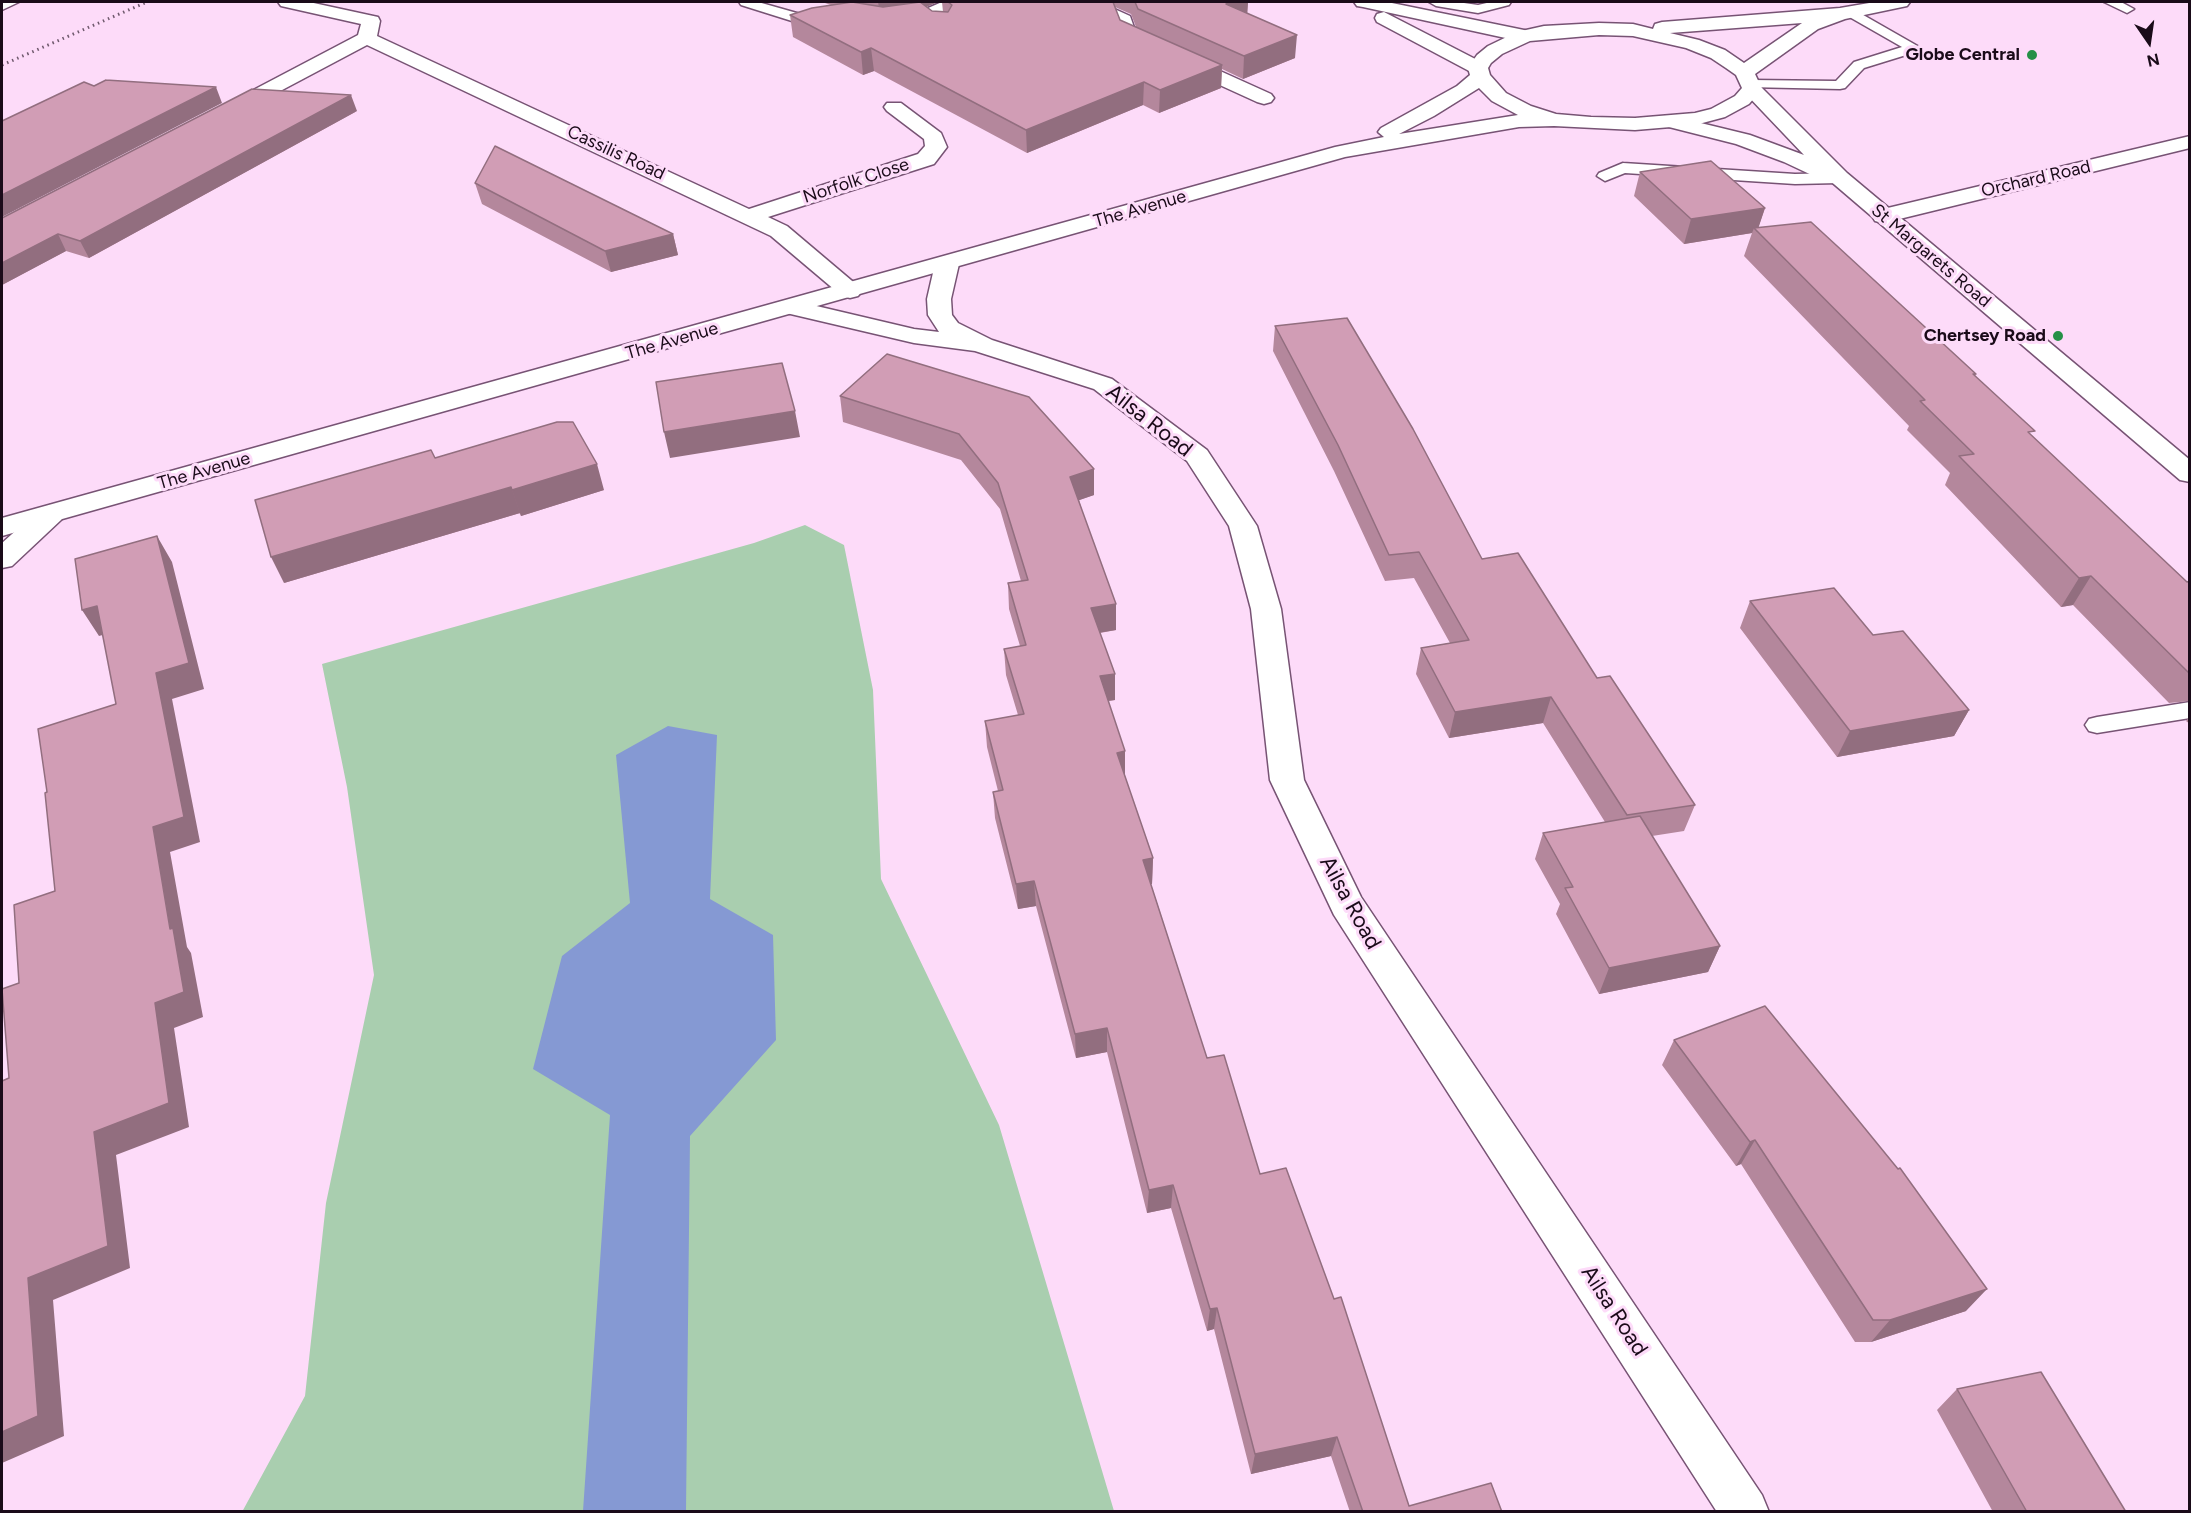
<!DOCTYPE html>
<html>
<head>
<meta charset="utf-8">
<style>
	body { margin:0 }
	#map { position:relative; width:2191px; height:1513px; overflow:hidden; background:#fddbf9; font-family:Figtree,sans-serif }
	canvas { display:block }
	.frame { position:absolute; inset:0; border:3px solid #1a0b19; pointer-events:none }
	.north { position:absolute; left:2119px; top:12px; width:60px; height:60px; -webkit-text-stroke:4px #fddbf9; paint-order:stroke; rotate:167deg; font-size:16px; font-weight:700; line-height:24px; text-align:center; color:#1a0b19 }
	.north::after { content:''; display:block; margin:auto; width:21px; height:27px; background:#1a0b19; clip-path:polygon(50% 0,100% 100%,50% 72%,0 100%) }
</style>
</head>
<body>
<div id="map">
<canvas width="2191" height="1513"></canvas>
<div class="frame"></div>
<div class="north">N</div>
</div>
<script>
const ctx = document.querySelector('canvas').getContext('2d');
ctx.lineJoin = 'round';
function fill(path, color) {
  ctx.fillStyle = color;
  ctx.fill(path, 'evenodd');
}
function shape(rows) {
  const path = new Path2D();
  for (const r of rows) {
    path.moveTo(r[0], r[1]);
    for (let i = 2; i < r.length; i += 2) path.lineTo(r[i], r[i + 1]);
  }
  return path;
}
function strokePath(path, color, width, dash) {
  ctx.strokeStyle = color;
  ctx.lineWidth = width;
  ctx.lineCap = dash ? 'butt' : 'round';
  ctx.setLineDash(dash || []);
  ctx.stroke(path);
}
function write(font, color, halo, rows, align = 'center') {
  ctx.font = font + ' Figtree,sans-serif';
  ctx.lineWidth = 6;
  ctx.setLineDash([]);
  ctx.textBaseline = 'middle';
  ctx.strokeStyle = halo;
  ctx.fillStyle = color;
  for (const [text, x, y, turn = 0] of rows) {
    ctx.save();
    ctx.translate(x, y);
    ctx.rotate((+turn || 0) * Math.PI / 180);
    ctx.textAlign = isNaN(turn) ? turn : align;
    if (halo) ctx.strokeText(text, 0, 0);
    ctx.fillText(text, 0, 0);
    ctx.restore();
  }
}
const green = shape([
	[805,525,844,545,873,690,881,879,999,1125,1114,1511,242,1512,305,1396,326,1203,374,975,347,787,322,664,754,543]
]);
const water = shape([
	[668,726,717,735,710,899,773,935,776,1040,690,1136,686,1511,583,1511,610,1115,533,1069,562,956,630,903,616,755]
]);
const service = shape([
	[2,2,19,2,2,10,2,2],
	[739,2,758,2,825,21,827,24,820,28,811,27,741,5,739,2],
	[1429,2,1457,2,1478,5,1491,2,1511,2,1509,5,1478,13,1436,6,1429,2],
	[2104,2,2121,2,2134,9,2127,13,2104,2],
	[1851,8,1921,48,1919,51,1864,68,1845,88,1840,89,1746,87,1744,84,1751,80,1836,81,1854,62,1902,47,1846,15,1844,12,1846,9,1851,8],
	[1623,163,1795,174,1839,173,1847,178,1839,183,1795,184,1625,173,1605,181,1597,176,1599,173,1623,163],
	[2190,702,2190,718,2097,733,2089,731,2085,725,2089,719,2097,717,2190,702]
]);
const minor = shape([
	[278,2,309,2,378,17,380,21,377,36,749,209,918,154,925,146,924,139,887,111,884,107,887,103,901,103,941,133,947,147,934,164,768,217,787,226,858,286,862,291,858,296,850,298,842,296,771,236,367,45,235,115,221,115,218,111,221,107,358,35,361,24,281,6,278,2],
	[942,2,965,2,962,6,939,17,951,28,949,32,942,34,935,32,917,16,919,12,942,2],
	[1077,2,1099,2,1130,16,1136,33,1271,94,1274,98,1271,102,1264,104,1257,102,1121,40,1115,23,1080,6,1077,2],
	[2190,136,2190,148,1883,223,1875,221,1872,216,1875,211,2190,136],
	[947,257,955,259,959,264,951,299,952,315,958,323,992,340,1112,379,1207,450,1257,526,1281,609,1304,780,1361,897,1762,1495,1769,1512,1717,1512,1334,915,1270,780,1251,609,1229,526,1187,461,1094,389,975,351,914,343,782,312,779,307,782,302,791,300,914,329,939,332,928,315,927,299,935,264,939,259,947,257],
	[51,505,61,508,65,514,61,520,12,566,2,568,2,543,41,508,51,505]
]);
const primary = shape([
	[1354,2,1387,2,1524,30,1531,32,1533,36,1531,40,1524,42,1363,7,1357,6,1354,2],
	[1384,12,1485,64,1488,68,1485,72,1471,72,1377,22,1375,18,1377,14,1384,12],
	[1752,83,1759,85,1847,173,2190,460,2190,482,2180,480,1828,179,1818,178,1784,162,1736,144,1665,126,1662,122,1665,118,1672,116,1750,135,1804,155,1745,93,1742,89,1745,85,1752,83]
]);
const trunk = shape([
	[1875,2,1910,2,1907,6,1845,19,1818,29,1755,74,1762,89,1749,104,1725,117,1695,125,1635,130,1554,126,1519,127,1345,157,2,536,2,518,1335,147,1384,137,1378,132,1381,128,1457,86,1470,75,1468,68,1477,55,1488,46,1517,32,1544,26,1599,23,1633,24,1653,29,1655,24,1662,22,1840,8,1875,2],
	[1802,23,1744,63,1725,50,1699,40,1670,33,1802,23],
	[1599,35,1633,36,1686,48,1711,58,1726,68,1736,75,1742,88,1735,96,1711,109,1695,113,1635,118,1591,117,1556,114,1531,106,1506,93,1490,75,1488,68,1491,63,1502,54,1530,41,1599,35],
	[1479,88,1492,101,1518,115,1399,134,1434,116,1479,88]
]);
const rail = shape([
	[2,65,147,2]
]);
const wall = shape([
	[822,2,938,2,926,7,932,11,943,12,942,2,1248,2,1247,13,1295,58,1243,79,1222,69,1221,88,1159,113,1143,105,1027,153,874,71,863,75,793,37,790,15,831,5],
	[1115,7,1131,14,1136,27,1120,20],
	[357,111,89,258,66,251,2,285,2,218],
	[1640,172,1765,208,1758,228,1976,374,1975,376,2032,436,2187,582,2190,581,2190,701,2169,703,2073,605,2061,607,1945,485,1950,473,1907,430,1909,426,1744,256,1752,233,1684,244,1634,196],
	[475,183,673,234,678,255,611,272,482,204],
	[1275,326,1482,559,1597,678,1695,805,1684,831,1652,836,1720,946,1708,972,1599,994,1556,914,1560,904,1535,859,1543,833,1605,822,1543,723,1449,738,1416,674,1421,648,1450,643,1414,578,1385,581,1334,471,1273,351],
	[887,354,1094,495,1079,500,1116,630,1100,633,1115,674,1115,700,1108,701,1125,776,1153,858,1152,884,1151,884,1207,1058,1260,1174,1409,1506,1502,1512,1350,1512,1331,1456,1251,1474,1214,1329,1207,1331,1171,1208,1147,1213,1107,1052,1076,1058,1036,906,1018,909,995,818,993,792,998,791,987,747,985,721,1018,715,1006,675,1004,649,1020,646,1009,609,1008,583,1021,581,1000,509,961,460,843,422,840,396],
	[435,458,604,490,521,516,520,513,284,583],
	[1750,601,1873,635,1969,710,1954,736,1837,757,1740,628],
	[2190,716,2190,724,2186,721],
	[1674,1040,1966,1311,1871,1342,1855,1342,1741,1164,1736,1166,1662,1065],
	[1957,1389,2126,1512,1993,1512,1937,1410]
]);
const shadedWall = shape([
	[878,2,938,2,921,9,880,14],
	[1232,2,1248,2,1247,18,1226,4],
	[1297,35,1295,58,1243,79,1244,56],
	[871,48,874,71,863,75,861,52],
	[1222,65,1221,88,1159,113,1160,90],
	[1144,82,1143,105,1027,153,1026,130],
	[216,87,222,103,2,217,2,195],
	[351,95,357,111,89,258,80,241],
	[1765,208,1757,232,1754,228,1752,233,1684,244,1691,219],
	[58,234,66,251,2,285,2,263],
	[673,234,678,255,611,272,605,251],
	[795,411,800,437,670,458,664,432],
	[597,464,604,490,521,516,512,490],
	[1094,469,1094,495,1071,503,1070,477],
	[511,487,520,513,284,583,271,557],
	[157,536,172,562,204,689,172,699,200,842,170,852,187,947,191,953,203,1017,174,1028,189,1127,116,1155,130,1268,53,1300,64,1436,2,1463,2,1432,28,1278,94,1132,155,1003,170,929,153,827],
	[2091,576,2073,605,2061,607,2079,578],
	[1116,604,1116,630,1091,634,1091,608],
	[97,606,113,632,99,636,82,610],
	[1115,674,1115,700,1100,702,1100,676],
	[1551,697,1543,723,1449,738,1455,712],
	[1969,710,1954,736,1837,757,1850,731],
	[1125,751,1125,777,1117,753],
	[1153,858,1152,884,1142,886,1143,860],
	[1034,881,1036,906,1018,909,1016,884],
	[1720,946,1708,972,1599,994,1609,968],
	[1107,1028,1107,1052,1076,1058,1075,1034],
	[1755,1140,1741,1164,1736,1166,1750,1142],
	[1173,1185,1171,1208,1147,1213,1149,1190],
	[1987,1289,1966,1311,1871,1342,1890,1320],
	[1217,1308,1214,1329,1207,1331,1210,1309],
	[1337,1437,1331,1456,1251,1474,1255,1454]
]);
const building = shape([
	[852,2,883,7,920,2,932,11,948,12,952,5,948,2,1113,2,1120,20,1222,65,1160,90,1144,82,1026,130,871,48,861,52,790,15,812,8,852,2],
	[1135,2,1232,2,1226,4,1297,35,1244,56,1138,9,1135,2],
	[106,80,216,87,2,195,2,121,84,82,94,86,106,80],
	[252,89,351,95,80,241,58,234,2,263,2,218,252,89],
	[495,146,673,234,605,251,475,183,495,146],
	[1711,161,1765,208,1691,219,1640,172,1711,161],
	[1811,222,1976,374,1973,374,2035,431,2028,432,2187,582,2190,581,2190,674,2091,576,2079,578,1959,456,1974,454,1920,401,1925,400,1754,228,1811,222],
	[1347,318,1413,429,1482,559,1518,553,1597,678,1610,676,1695,805,1627,815,1551,697,1455,712,1421,648,1469,640,1419,552,1389,555,1338,445,1275,326,1347,318],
	[887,354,1029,397,1094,469,1070,477,1116,604,1091,608,1115,674,1100,676,1125,751,1117,753,1153,858,1143,860,1207,1058,1224,1055,1260,1174,1286,1168,1334,1299,1341,1297,1409,1506,1491,1483,1502,1512,1363,1512,1337,1437,1255,1454,1217,1308,1210,1309,1173,1185,1149,1190,1107,1028,1075,1034,1034,881,1016,884,993,792,1003,790,985,721,1024,714,1004,649,1026,645,1008,583,1028,580,998,483,959,434,840,396,887,354],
	[782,363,795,411,664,432,656,382,782,363],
	[557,422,573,422,597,464,512,490,511,487,271,557,255,500,431,450,435,458,557,422],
	[157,536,189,663,156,673,184,817,153,827,170,929,173,928,184,992,155,1003,169,1103,94,1132,108,1246,28,1278,38,1416,2,1432,2,1081,9,1078,2,989,19,983,14,905,55,891,45,793,47,792,38,729,116,704,97,606,82,610,75,559,157,536],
	[1834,588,1873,635,1903,631,1969,710,1850,731,1750,601,1834,588],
	[1640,816,1720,946,1609,968,1565,888,1573,887,1543,833,1640,816],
	[1765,1006,1898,1169,1900,1168,1987,1289,1890,1320,1873,1320,1755,1140,1750,1142,1674,1040,1765,1006],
	[2041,1372,2126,1512,2027,1512,1957,1389,2041,1372]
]);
const markers = [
	[2032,55,6,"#259047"],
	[2058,336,6,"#259047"]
];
const farPoinames = [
	["Globe Central",2020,55],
	["Chertsey Road",2046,336]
];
const farStreetnames = [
	["Cassilis Road",616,153,25],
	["Orchard Road",2036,179,-13],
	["Norfolk Close",856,181,-18],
	["The Avenue",1140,209,-16],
	["St Margarets Road",1931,256,40],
	["The Avenue",672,341,-16],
	["The Avenue",204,471,-16]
];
const streetNames = [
	["Ailsa Road",1149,421,38],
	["Ailsa Road",1350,903,61],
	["Ailsa Road",1614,1311,57]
];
fill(green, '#a9ceaf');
fill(water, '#8599d3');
strokePath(service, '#775374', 3);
strokePath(minor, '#775374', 3);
strokePath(primary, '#775374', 3);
strokePath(trunk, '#775374', 3);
fill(service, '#fff');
fill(minor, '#fff');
fill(primary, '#fff');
fill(trunk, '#fff');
strokePath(rail, '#6f596d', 3, [1.5, 4]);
fill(wall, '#b4879c');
fill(shadedWall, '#926e7f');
fill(building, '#d19db5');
strokePath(building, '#926e7f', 1.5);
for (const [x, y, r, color] of markers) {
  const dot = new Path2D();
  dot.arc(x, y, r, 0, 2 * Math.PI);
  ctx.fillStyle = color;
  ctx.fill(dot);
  strokePath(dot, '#fddbf9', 2);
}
write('bold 18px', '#1a0b19', '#fddbf9', farPoinames, 'right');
write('18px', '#1a0b19', '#fddbf9', farStreetnames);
write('22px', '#1a0b19', '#fddbf9', streetNames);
</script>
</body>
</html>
